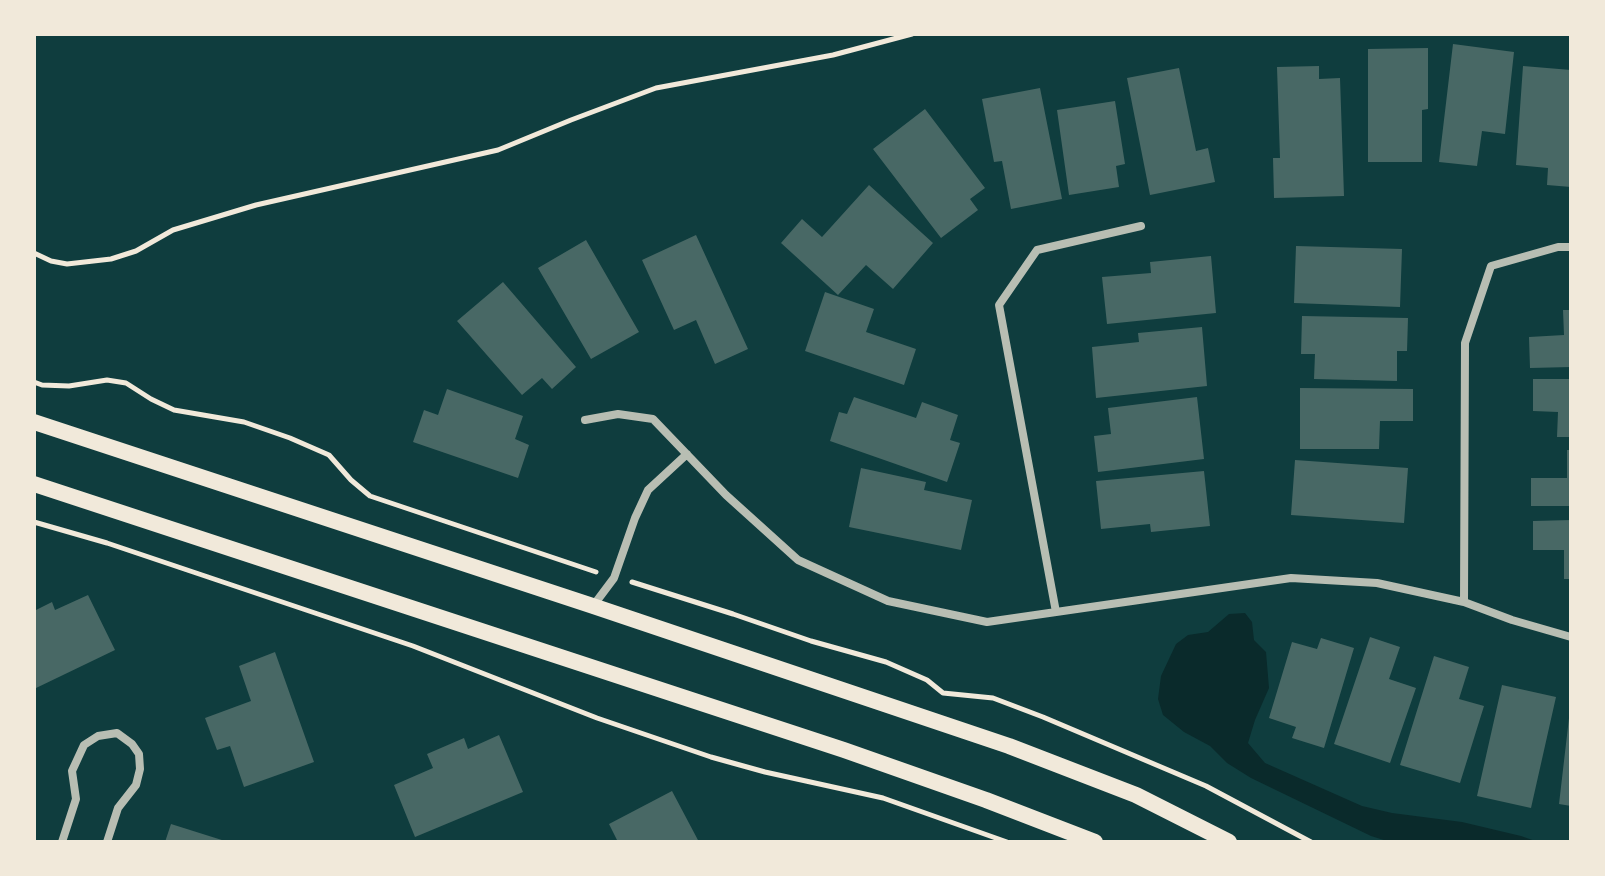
<!DOCTYPE html>
<html>
<head>
<meta charset="utf-8">
<style>
	body { margin:0 }
	#map { position:relative; width:1605px; height:876px; overflow:hidden; background:#0f3d3e; font-family:Spectral,serif }
	canvas { display:block }
	.frame { position:absolute; inset:0; border:36px solid #f1e9da; pointer-events:none }
</style>
</head>
<body>
<div id="map">
<canvas width="1605" height="876"></canvas>
<div class="frame"></div>
</div>
<script>
const ctx = document.querySelector('canvas').getContext('2d');
ctx.lineJoin = 'round';
function fill(path, color) {
  ctx.fillStyle = color;
  ctx.fill(path, 'evenodd');
}
function shape(rows) {
  const path = new Path2D();
  for (const r of rows) {
    path.moveTo(r[0], r[1]);
    for (let i = 2; i < r.length; i += 2) path.lineTo(r[i], r[i + 1]);
  }
  return path;
}
function strokePath(path, color, width, dash) {
  ctx.strokeStyle = color;
  ctx.lineWidth = width;
  ctx.lineCap = dash ? 'butt' : 'round';
  ctx.setLineDash(dash || []);
  ctx.stroke(path);
}
const water = shape([
	[1245,613,1252,622,1254,640,1266,652,1269,688,1255,720,1248,743,1265,763,1362,806,1392,813,1462,822,1521,836,1538,842,1390,842,1371,836,1251,778,1227,763,1210,746,1184,732,1163,715,1158,699,1161,676,1176,644,1188,635,1208,632,1229,614]
]);
const building = shape([
	[1453,44,1514,52,1505,134,1482,131,1477,166,1439,162],
	[1428,48,1428,109,1422,110,1422,162,1368,162,1368,49],
	[1319,66,1319,79,1340,78,1344,196,1274,198,1273,158,1280,158,1277,67],
	[1523,66,1571,70,1571,187,1547,185,1548,168,1516,165],
	[1179,68,1196,151,1208,148,1215,182,1150,195,1127,78],
	[1040,88,1062,199,1011,209,1002,161,994,162,982,99],
	[1115,101,1125,164,1116,166,1119,187,1069,195,1057,110],
	[925,109,985,188,970,199,978,210,941,238,873,149],
	[869,185,933,243,893,289,866,265,838,295,781,243,802,219,822,237],
	[696,235,748,349,715,364,696,320,674,330,642,260],
	[586,240,639,332,591,359,538,268],
	[1296,246,1402,249,1400,307,1294,303],
	[1211,256,1216,313,1107,324,1102,277,1151,273,1150,262],
	[503,282,576,367,552,389,542,378,522,395,457,321],
	[825,292,874,309,866,332,916,349,904,385,805,351],
	[1563,310,1571,310,1571,367,1530,368,1529,337,1564,335],
	[1302,316,1408,318,1407,351,1397,351,1397,381,1314,379,1315,354,1301,354],
	[1202,327,1207,386,1096,398,1092,347,1139,342,1138,333],
	[1533,379,1571,379,1571,437,1557,437,1558,412,1533,411],
	[1300,388,1413,389,1413,421,1380,421,1379,449,1300,449],
	[447,389,523,416,515,439,529,445,518,478,413,442,424,410,438,415],
	[854,397,916,418,922,402,958,415,950,440,960,443,947,482,830,441,839,412,847,414],
	[1197,397,1204,459,1098,472,1094,436,1111,434,1108,408],
	[1567,450,1571,450,1571,506,1531,506,1531,478,1567,478],
	[1295,460,1408,468,1404,523,1291,515],
	[861,468,926,482,924,490,972,500,961,550,849,527],
	[1204,471,1210,526,1151,532,1150,524,1101,529,1096,481],
	[1571,520,1571,579,1564,579,1564,550,1533,550,1533,521],
	[88,595,115,650,34,689,34,611,52,602,55,610],
	[1370,637,1400,647,1389,679,1416,688,1390,763,1334,744],
	[1321,638,1354,648,1324,748,1292,738,1296,727,1269,718,1292,642,1317,649],
	[275,652,314,762,244,787,230,746,217,750,205,718,251,701,239,666],
	[1434,656,1469,667,1459,699,1484,706,1460,783,1400,765],
	[1502,685,1556,697,1531,808,1477,796],
	[1569,718,1571,718,1571,806,1559,804],
	[499,735,523,792,415,837,394,785,433,768,427,754,464,738,468,749],
	[672,791,699,842,618,842,609,824],
	[171,824,225,841,225,842,165,842]
]);
const path = shape([
	[34,253,51,261,67,264,111,259,136,251,173,230,256,205,498,150,571,120,656,88,833,55,912,34],
	[34,382,42,385,69,386,107,380,126,383,151,399,174,410,244,422,290,438,329,455,351,480,370,496,596,572],
	[34,522,107,543,413,646,597,718,711,757,765,772,883,798,1007,842],
	[632,582,733,614,811,641,886,662,927,680,943,693,993,698,1043,717,1206,786,1311,842]
]);
const minor = shape([
	[585,420,618,414,653,419,726,495,798,560,888,601,987,622,1291,578,1377,583,1464,602,1512,620,1571,637],
	[1464,602,1465,343,1491,266,1558,247,1571,247],
	[593,606,614,578,635,518,648,490,687,454],
	[1056,612,999,305,1037,250,1141,226],
	[62,842,76,799,72,771,84,745,98,736,117,733,132,744,139,754,140,769,136,785,118,808,107,842]
]);
const secondary = shape([
	[34,422,593,606,1009,746,1136,795,1229,842],
	[34,484,844,750,986,800,1095,842]
]);
fill(water, '#0a2a2b');
fill(building, '#486865');
strokePath(path, '#f1e9da', 5);
strokePath(minor, '#b8beb3', 8);
strokePath(secondary, '#f1e9da', 16);
</script>
</body>
</html>
